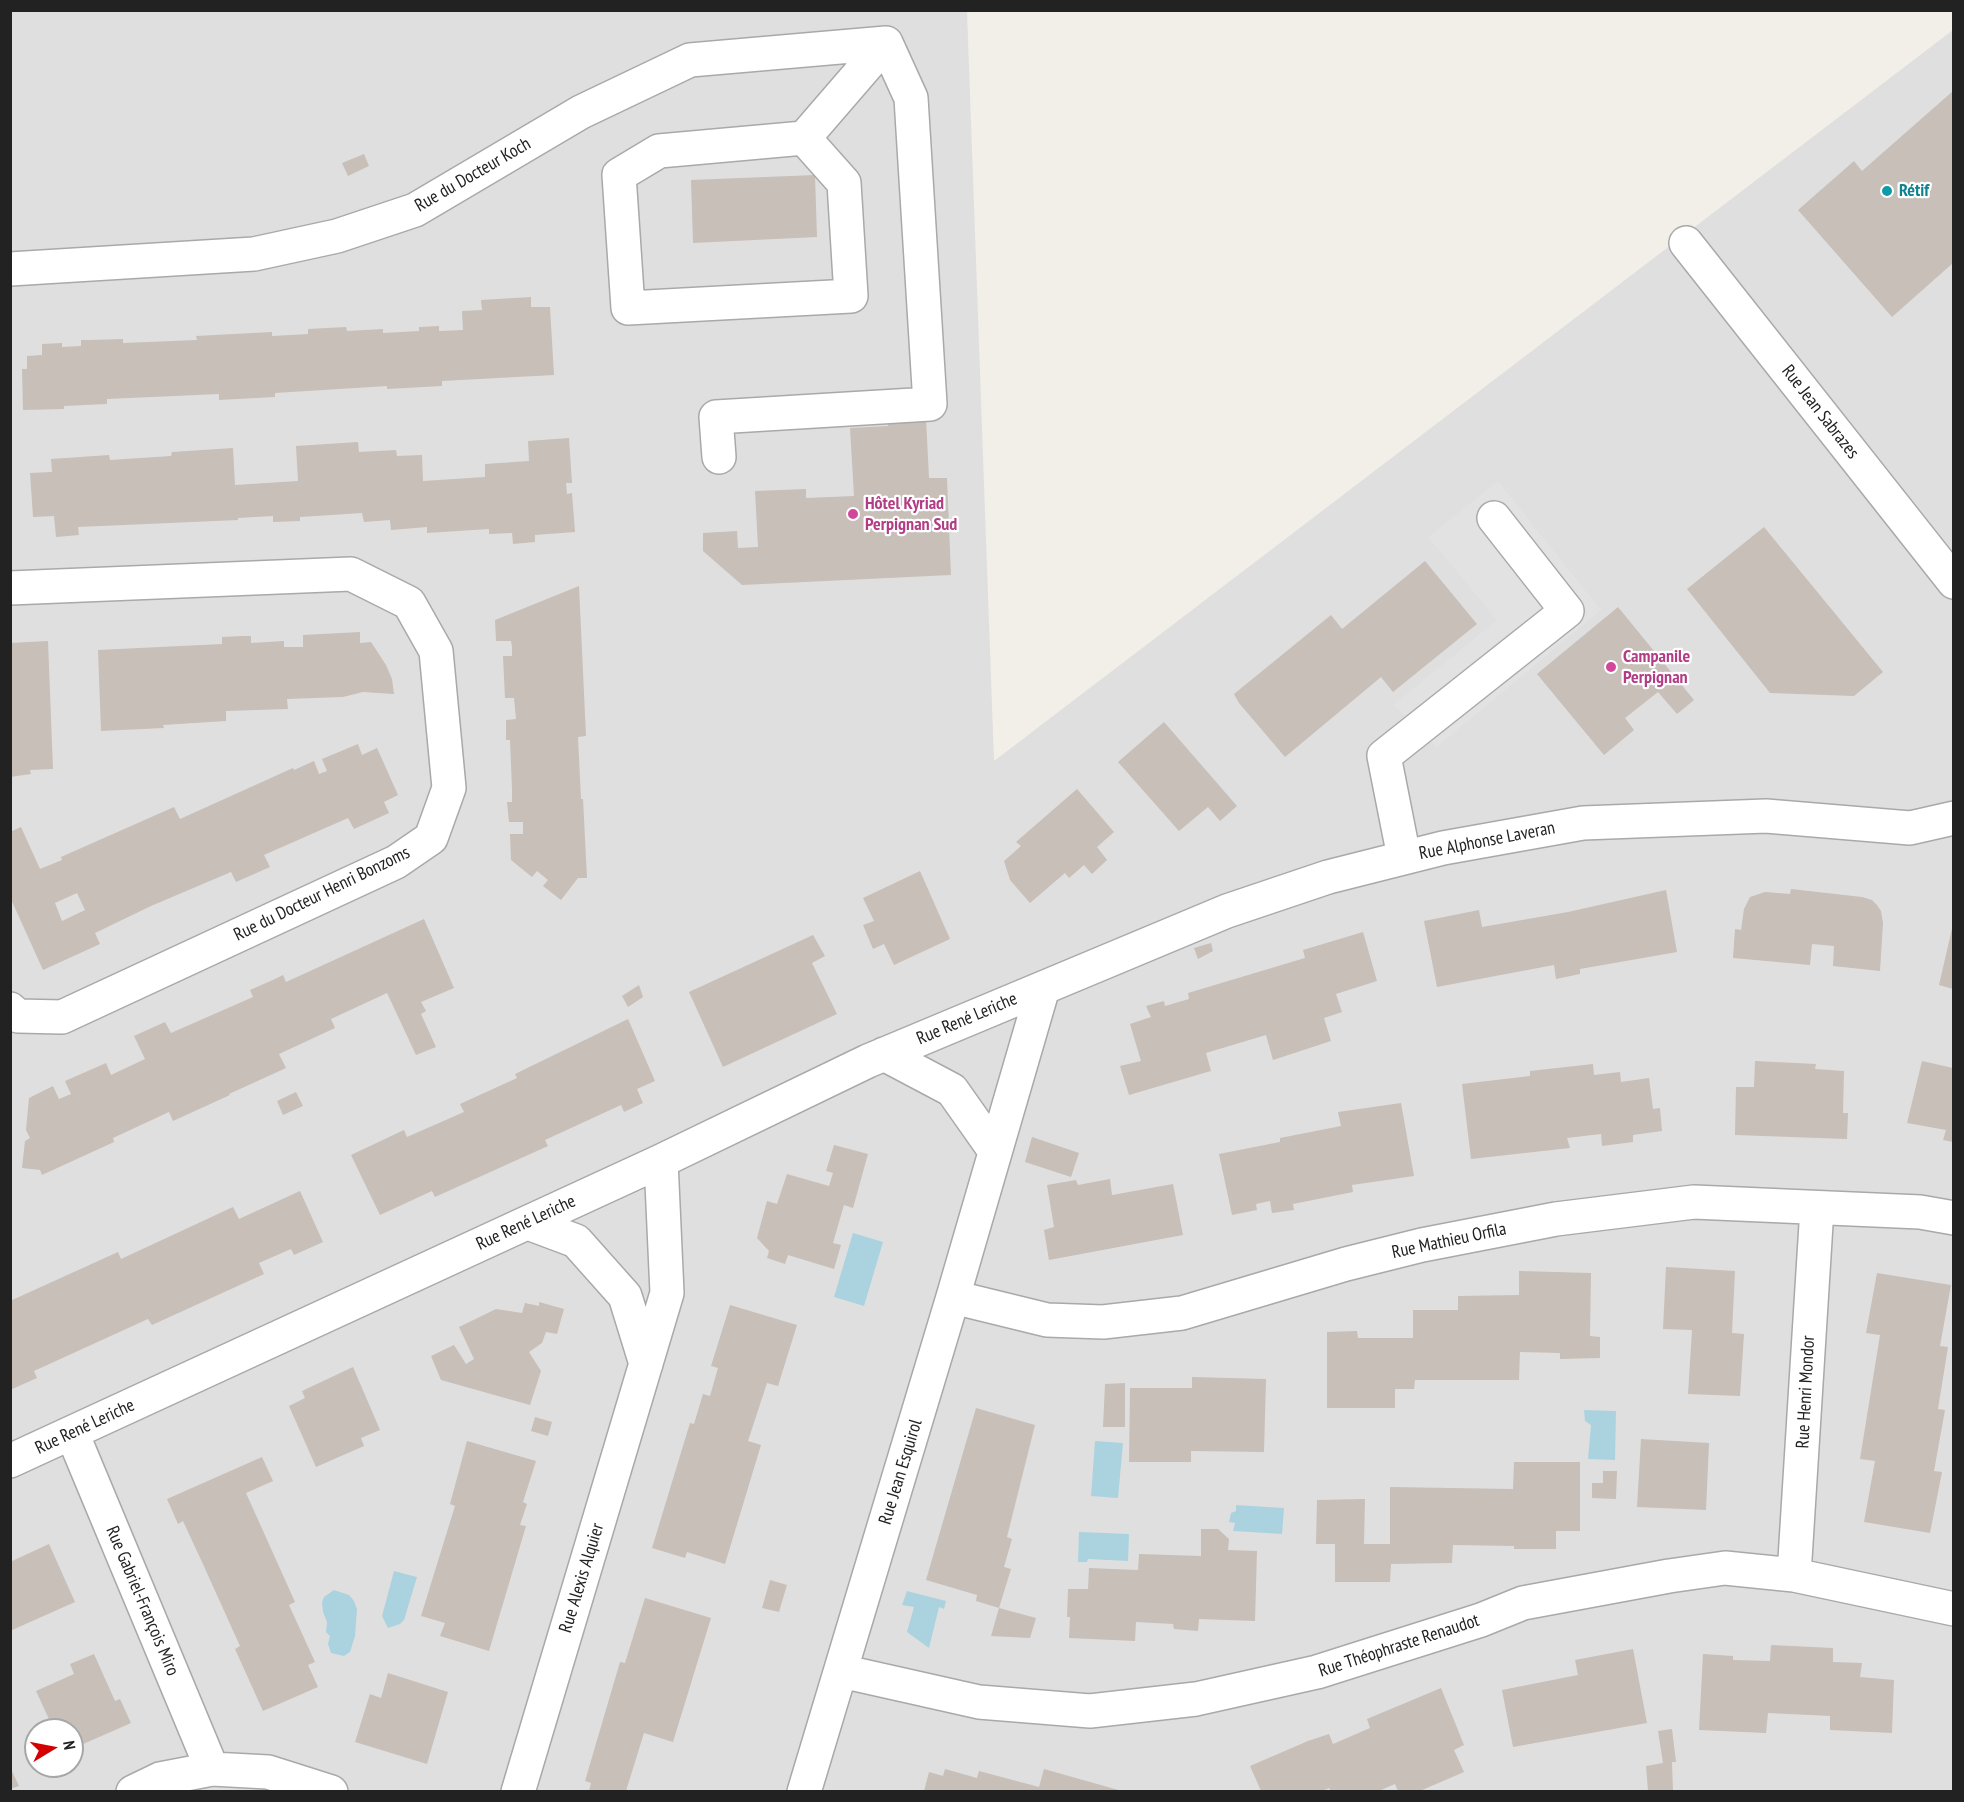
<!DOCTYPE html>
<html>
<head>
<meta charset="utf-8">
<style>
	body { margin:0 }
	#map { position:relative; width:1964px; height:1802px; overflow:hidden; background:#f2efe9; font-family:"PT Sans Narrow",sans-serif }
	canvas { display:block }
	.frame { position:absolute; inset:0; border:12px solid #222; pointer-events:none }
	.north { position:absolute; left:24px; top:1718px; width:60px; height:60px; box-sizing:border-box; background:#fff; border:2px solid #a7a7a7; border-radius:50%; rotate:80deg; font-size:16px; font-weight:700; line-height:24px; text-align:center; color:#222 }
	.north::after { content:''; display:block; margin:auto; width:21px; height:27px; background:#d40000; clip-path:polygon(50% 0,100% 100%,50% 72%,0 100%) }
</style>
</head>
<body>
<div id="map">
<canvas width="1964" height="1802"></canvas>
<div class="frame"></div>
<div class="north">N</div>
</div>
<script>
const ctx = document.querySelector('canvas').getContext('2d');
ctx.lineJoin = 'round';
function fill(path, color) {
  ctx.fillStyle = color;
  ctx.fill(path, 'evenodd');
}
function shape(rows) {
  const path = new Path2D();
  for (const r of rows) {
    path.moveTo(r[0], r[1]);
    for (let i = 2; i < r.length; i += 2) path.lineTo(r[i], r[i + 1]);
  }
  return path;
}
function strokePath(path, color, width, dash) {
  ctx.strokeStyle = color;
  ctx.lineWidth = width;
  ctx.lineCap = dash ? 'butt' : 'round';
  ctx.setLineDash(dash || []);
  ctx.stroke(path);
}
function write(font, color, halo, rows, align = 'center') {
  ctx.font = font + ' "PT Sans Narrow",sans-serif';
  ctx.lineWidth = 4.5;
  ctx.setLineDash([]);
  ctx.textBaseline = 'middle';
  ctx.strokeStyle = halo;
  ctx.fillStyle = color;
  for (const [text, x, y, turn = 0] of rows) {
    ctx.save();
    ctx.translate(x, y);
    ctx.rotate((+turn || 0) * Math.PI / 180);
    ctx.textAlign = isNaN(turn) ? turn : align;
    if (halo) ctx.strokeText(text, 0, 0);
    ctx.fillText(text, 0, 0);
    ctx.restore();
  }
}
const residential = shape([
	[11,11,967,11,994,761,1953,30,1953,1791,11,1792],
	[36,1730,72,1730,72,1766,36,1766]
]);
const parking = shape([
	[1498,481,1601,610,1437,747,1393,705,1497,620,1428,537]
]);
const water = shape([
	[853,1233,883,1242,864,1306,834,1297],
	[1584,1410,1616,1411,1615,1460,1588,1459,1591,1425,1585,1421],
	[1095,1441,1123,1443,1118,1498,1091,1496],
	[1236,1505,1284,1508,1282,1534,1233,1531,1235,1523,1229,1522,1231,1513,1236,1511],
	[1079,1532,1129,1534,1128,1561,1088,1559,1087,1562,1078,1562],
	[394,1571,417,1577,404,1620,400,1624,388,1628,382,1616],
	[334,1590,349,1595,354,1601,357,1609,355,1636,350,1652,344,1656,331,1653,328,1644,330,1636,326,1632,327,1622,323,1612,322,1602,324,1597],
	[907,1591,946,1601,944,1609,939,1607,929,1648,907,1632,914,1607,902,1605]
]);
const building = shape([
	[1953,91,1953,263,1892,317,1798,210,1854,161,1862,171],
	[364,154,369,166,348,176,342,163],
	[815,175,817,237,693,243,691,180],
	[531,297,531,307,550,307,554,375,442,381,442,386,387,389,387,386,275,393,275,397,219,400,219,394,107,399,107,404,64,406,64,409,23,410,22,369,27,369,27,356,42,355,42,344,62,343,62,347,81,346,81,340,91,340,123,339,123,343,197,340,196,336,272,332,272,336,308,334,308,329,346,327,347,331,383,329,383,333,419,331,419,327,439,326,439,331,463,330,462,311,482,310,481,300],
	[926,418,929,478,947,478,951,575,742,585,703,551,703,533,737,531,738,548,758,547,755,491,806,489,806,498,854,496,850,428,888,426,887,420],
	[569,438,572,483,566,483,567,494,572,493,575,532,535,535,535,542,513,544,512,533,489,534,489,529,427,533,427,527,391,530,390,520,364,522,362,513,300,517,300,521,273,522,273,516,238,518,238,520,78,527,79,535,56,537,54,516,33,517,30,473,52,472,51,459,109,455,110,460,171,456,172,452,233,448,235,485,298,481,296,446,358,442,359,452,396,450,397,456,422,455,423,481,485,477,485,464,529,461,528,441],
	[1764,527,1883,672,1854,696,1770,693,1687,589],
	[1425,561,1477,624,1393,692,1381,677,1285,757,1239,703,1234,694,1331,615,1342,629],
	[579,586,586,736,578,737,581,799,583,799,587,878,578,878,561,900,543,886,548,880,537,871,532,877,511,860,510,834,523,834,523,822,509,822,507,802,512,802,512,789,510,740,506,740,506,720,516,719,514,698,505,698,503,656,512,656,512,647,511,641,496,641,495,620],
	[1618,607,1694,700,1677,714,1658,692,1625,718,1634,730,1604,755,1537,674],
	[360,632,360,643,371,642,386,665,392,679,394,694,363,692,343,697,287,699,288,709,226,711,226,721,163,725,164,728,101,731,98,650,222,644,222,637,242,636,251,636,251,643,284,641,284,647,303,647,303,635],
	[48,641,53,769,30,770,31,774,10,777,10,643],
	[1164,722,1237,806,1220,821,1208,807,1179,831,1118,762],
	[358,744,362,755,377,748,398,795,384,802,389,813,354,829,348,818,264,855,270,867,236,882,231,872,151,906,95,933,100,944,43,970,10,897,10,832,21,827,40,869,62,860,61,857,174,807,180,819,293,768,294,770,314,761,319,774,327,771,322,759],
	[77,893,85,910,62,921,55,903],
	[1077,789,1114,832,1097,847,1107,860,1092,874,1084,865,1069,878,1065,873,1030,903,1010,880,1004,861,1021,846,1016,842],
	[920,871,950,939,894,965,884,944,873,949,863,925,874,921,863,898],
	[1791,889,1862,897,1872,900,1877,905,1881,911,1883,923,1880,971,1833,966,1834,946,1812,944,1810,965,1733,958,1735,929,1741,930,1744,909,1750,897,1765,892,1790,894],
	[1666,890,1677,952,1580,969,1580,974,1556,979,1554,965,1437,987,1424,921,1479,910,1482,927,1568,912],
	[424,919,454,988,421,1002,426,1011,421,1014,436,1047,416,1055,387,993,331,1019,335,1028,279,1054,286,1068,229,1094,230,1095,173,1121,169,1112,113,1138,114,1142,42,1175,40,1170,22,1168,25,1141,30,1138,26,1130,29,1098,53,1086,59,1099,71,1094,65,1081,106,1063,111,1075,145,1059,134,1036,165,1022,171,1033,253,997,250,990,275,979,283,975,286,982],
	[1953,924,1953,989,1939,985],
	[1363,932,1377,981,1336,994,1342,1012,1324,1018,1331,1041,1273,1060,1266,1035,1206,1053,1211,1071,1129,1095,1120,1066,1141,1061,1130,1024,1151,1017,1146,1006,1164,1001,1165,1006,1189,999,1188,993,1305,958,1303,950],
	[813,935,825,956,812,963,837,1014,723,1067,689,992],
	[1211,943,1213,951,1198,959,1194,948],
	[639,985,643,997,628,1007,622,996],
	[628,1019,655,1081,637,1089,643,1103,624,1112,621,1105,545,1140,548,1146,435,1197,432,1191,380,1215,351,1155,404,1130,407,1137,464,1112,460,1104,517,1078,515,1074],
	[1755,1061,1816,1064,1815,1069,1844,1071,1843,1113,1848,1113,1847,1139,1735,1135,1736,1087,1754,1087],
	[1922,1061,1953,1068,1953,1142,1943,1140,1946,1130,1907,1123],
	[1593,1064,1594,1075,1620,1072,1621,1082,1649,1078,1653,1109,1660,1108,1662,1131,1633,1135,1633,1142,1602,1146,1601,1134,1567,1138,1570,1148,1471,1159,1462,1084,1530,1076,1530,1071],
	[296,1092,303,1106,283,1115,277,1101],
	[1401,1103,1414,1176,1352,1185,1353,1192,1293,1204,1294,1210,1272,1213,1270,1201,1256,1204,1257,1210,1232,1215,1219,1154,1280,1142,1280,1138,1341,1126,1338,1112],
	[1032,1137,1079,1153,1071,1177,1025,1162],
	[834,1145,868,1154,853,1208,844,1205,833,1243,841,1245,834,1269,788,1255,785,1264,767,1258,769,1251,757,1238,767,1201,777,1204,787,1174,829,1186,833,1173,826,1171],
	[1110,1179,1112,1195,1173,1184,1183,1235,1049,1260,1044,1230,1054,1227,1047,1185,1076,1180,1078,1185],
	[300,1191,323,1242,294,1255,291,1249,259,1263,264,1274,152,1325,148,1319,34,1371,37,1378,10,1390,10,1301,118,1252,121,1259,233,1207,239,1219],
	[1666,1267,1735,1271,1732,1333,1744,1334,1740,1396,1688,1394,1692,1330,1663,1329],
	[1519,1271,1591,1273,1590,1336,1600,1337,1600,1358,1560,1359,1560,1353,1520,1352,1519,1380,1415,1380,1414,1389,1395,1389,1395,1408,1327,1408,1327,1332,1357,1331,1358,1338,1413,1338,1413,1310,1458,1310,1458,1296,1519,1295],
	[1877,1273,1951,1285,1940,1346,1948,1347,1938,1409,1945,1410,1934,1471,1942,1472,1930,1533,1864,1522,1875,1461,1860,1459,1880,1335,1866,1333],
	[539,1302,564,1309,557,1334,546,1332,542,1343,529,1352,541,1371,530,1405,441,1380,431,1356,454,1345,466,1364,474,1359,459,1327,496,1309,522,1313,525,1303,539,1306],
	[730,1305,797,1325,778,1386,767,1383,748,1441,761,1445,725,1564,687,1552,685,1558,652,1548,690,1423,694,1424,703,1394,710,1396,718,1368,711,1366],
	[353,1367,380,1430,361,1438,364,1446,316,1467,289,1406,305,1398,302,1391],
	[1192,1377,1266,1379,1264,1452,1191,1451,1191,1462,1129,1462,1130,1388,1192,1388],
	[1125,1383,1125,1427,1103,1427,1105,1384],
	[976,1408,1035,1425,1007,1537,1012,1539,1004,1567,1011,1569,999,1608,976,1601,977,1595,926,1580],
	[535,1417,552,1422,548,1436,531,1431],
	[1641,1439,1709,1443,1706,1510,1637,1507],
	[467,1441,536,1461,523,1502,527,1504,520,1525,526,1526,489,1651,440,1636,445,1623,421,1616,455,1506,450,1504],
	[262,1457,273,1481,246,1493,295,1602,289,1605,315,1662,308,1665,318,1687,263,1711,235,1649,240,1646,202,1562,183,1521,178,1524,167,1499],
	[1514,1462,1580,1462,1580,1531,1556,1531,1556,1549,1514,1549,1514,1546,1453,1545,1452,1563,1391,1564,1390,1582,1335,1582,1335,1544,1316,1544,1317,1500,1365,1499,1364,1544,1390,1544,1390,1487,1513,1489],
	[1603,1471,1617,1471,1616,1499,1592,1498,1592,1483,1603,1483],
	[1201,1529,1218,1529,1229,1539,1228,1550,1257,1551,1255,1621,1199,1619,1198,1631,1174,1629,1173,1624,1136,1622,1135,1641,1069,1638,1070,1617,1067,1617,1068,1589,1088,1589,1089,1568,1138,1570,1139,1554,1201,1556],
	[49,1544,75,1602,10,1631,10,1562],
	[770,1580,787,1585,779,1612,762,1608],
	[645,1598,711,1618,673,1742,644,1733,626,1791,589,1791,591,1783,585,1781,620,1662,625,1663],
	[999,1608,1036,1618,1030,1638,991,1636],
	[1771,1645,1833,1648,1833,1662,1862,1663,1860,1677,1894,1680,1892,1733,1830,1730,1830,1716,1768,1713,1766,1733,1699,1730,1703,1654,1733,1656,1733,1660,1770,1661],
	[1633,1649,1647,1723,1513,1747,1502,1690,1578,1675,1575,1660],
	[94,1654,115,1701,120,1699,131,1723,72,1749,72,1730,54,1730,36,1691,74,1674,70,1664],
	[388,1673,448,1692,427,1764,355,1742,370,1694,381,1698],
	[1441,1688,1464,1745,1454,1750,1464,1772,1420,1791,1398,1791,1395,1784,1379,1791,1331,1791,1329,1788,1322,1791,1261,1791,1250,1766,1308,1741,1329,1734,1333,1744,1370,1728,1367,1719],
	[1672,1729,1676,1762,1672,1762,1673,1791,1648,1791,1646,1766,1663,1763,1658,1731],
	[10,1767,19,1786,10,1789],
	[945,1769,977,1778,979,1771,1039,1787,1044,1769,1122,1791,924,1791,929,1772,943,1776]
]);
const minor = shape([
	[804,138,844,183,851,296,628,308,619,175,659,151,804,138,886,43],
	[1686,243,1954,582],
	[10,269,254,254,337,236,415,210,581,112,690,60,886,43],
	[719,457,716,417,930,404,911,98,886,43],
	[10,588,351,574,409,603,436,651,449,788,431,838,396,862,62,1017,18,1016,10,1009],
	[1404,857,1384,756,1567,611,1494,518],
	[884,1054,952,1090,995,1151],
	[528,1223,576,1241,625,1296,646,1364],
	[953,1297,1047,1320,1103,1322,1182,1313,1346,1264,1422,1245,1556,1219,1694,1202,1920,1212,1954,1218],
	[72,1433,212,1769],
	[10,1461,661,1161,868,1061,1227,911,1328,877,1443,848,1583,823,1766,816,1910,828,1954,818],
	[1794,1575,1817,1208],
	[841,1671,979,1702,1090,1711,1196,1699,1317,1672,1481,1620,1523,1603,1669,1576,1725,1568,1794,1575,1954,1609],
	[133,1792,160,1779,212,1769,268,1772,331,1792],
	[518,1792,667,1293,661,1161],
	[804,1792,953,1297,1043,988]
]);
const markers = [
	[1887,191,6,"#0f9aa8"],
	[853,514,6,"#d1479c"],
	[1611,667,6,"#d1479c"]
];
const streetNames = [
	["Rue du Docteur Koch",473,175,-30],
	["Rue Jean Sabrazes",1820,412,52],
	["Rue Alphonse Laveran",1487,841,-11],
	["Rue du Docteur Henri Bonzoms",322,894,-26],
	["Rue René Leriche",967,1019,-23],
	["Rue René Leriche",526,1223,-25],
	["Rue Mathieu Orfila",1449,1241,-12],
	["Rue Henri Mondor",1806,1392,-87],
	["Rue René Leriche",85,1427,-25],
	["Rue Jean Esquirol",901,1472,-73],
	["Rue Alexis Alquier",582,1578,-73],
	["Rue Gabriel-François Miro",142,1601,67],
	["Rue Théophraste Renaudot",1399,1646,-18]
];
const cultureNames = [
	["Rétif",1899,191]
];
const hotelNames = [
	["Hôtel Kyriad",865,504],
	["Perpignan Sud",865,525],
	["Campanile",1623,657],
	["Perpignan",1623,678]
];
fill(residential, '#e0dfdf');
fill(parking, '#e2e2e2');
fill(water, '#aad3df');
fill(building, '#c7bfb8');
strokePath(minor, '#a9a9a9', 36);
strokePath(minor, '#fff', 33);
for (const [x, y, r, color] of markers) {
  const dot = new Path2D();
  dot.arc(x, y, r, 0, 2 * Math.PI);
  ctx.fillStyle = color;
  ctx.fill(dot);
  strokePath(dot, '#fff', 2);
}
write('18px', '#222', '#fff', streetNames);
write('bold 18px', '#0d838f', '#fff', cultureNames, 'left');
write('bold 18px', '#b23c85', '#fff', hotelNames, 'left');
</script>
</body>
</html>
